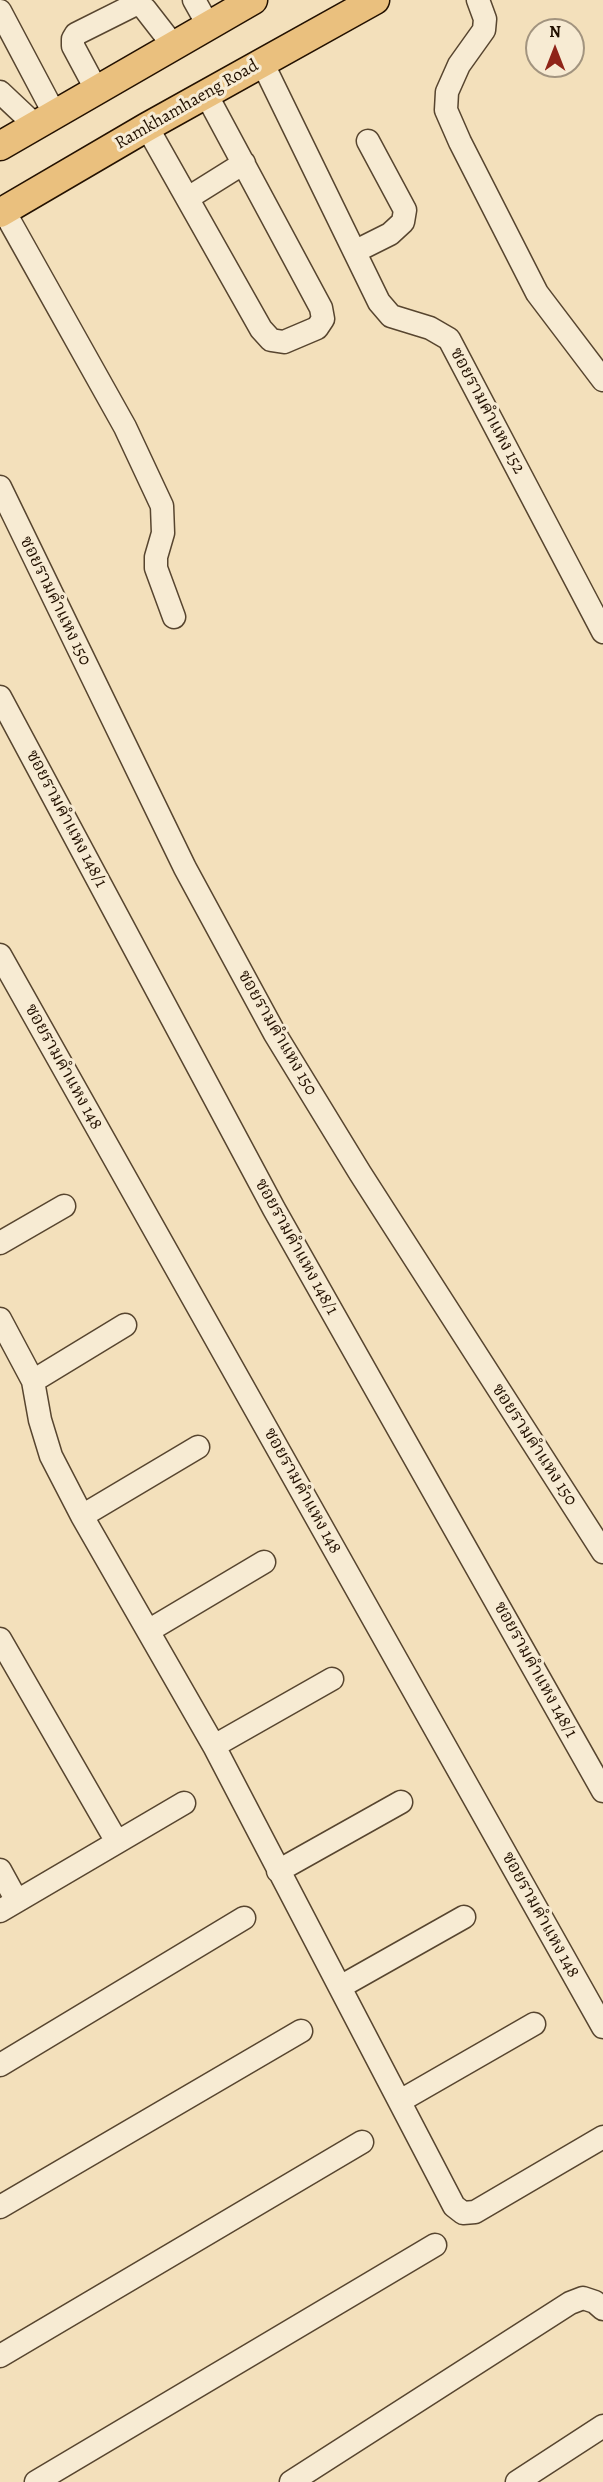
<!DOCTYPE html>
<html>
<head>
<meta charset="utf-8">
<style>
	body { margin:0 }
	#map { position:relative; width:603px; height:2482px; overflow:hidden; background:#f3e0bb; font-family:Alegreya,serif }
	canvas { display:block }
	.north { position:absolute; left:525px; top:18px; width:60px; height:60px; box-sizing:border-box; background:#f7ebd3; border:2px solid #a2947f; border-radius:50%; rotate:0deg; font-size:16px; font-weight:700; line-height:24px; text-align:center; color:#231100 }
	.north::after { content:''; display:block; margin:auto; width:21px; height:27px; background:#8f2418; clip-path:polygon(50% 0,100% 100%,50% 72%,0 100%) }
</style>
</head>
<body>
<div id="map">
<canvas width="603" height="2482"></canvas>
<div class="north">N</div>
</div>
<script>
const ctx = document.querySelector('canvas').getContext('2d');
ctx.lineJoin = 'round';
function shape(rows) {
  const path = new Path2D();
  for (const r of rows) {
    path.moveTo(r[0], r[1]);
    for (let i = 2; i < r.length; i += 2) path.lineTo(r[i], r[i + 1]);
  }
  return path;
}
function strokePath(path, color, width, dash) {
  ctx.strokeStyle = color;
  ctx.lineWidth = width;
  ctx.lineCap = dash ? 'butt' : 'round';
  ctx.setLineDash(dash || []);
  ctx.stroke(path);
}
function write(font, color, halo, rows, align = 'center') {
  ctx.font = font + ' Alegreya,"Noto Serif Thai",serif';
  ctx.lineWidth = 6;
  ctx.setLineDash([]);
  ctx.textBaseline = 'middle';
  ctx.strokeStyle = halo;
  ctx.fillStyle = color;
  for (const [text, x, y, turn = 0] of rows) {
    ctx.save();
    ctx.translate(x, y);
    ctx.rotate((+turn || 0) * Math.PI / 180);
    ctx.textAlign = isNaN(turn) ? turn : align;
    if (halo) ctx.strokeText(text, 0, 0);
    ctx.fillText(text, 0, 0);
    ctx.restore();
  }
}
const minor = shape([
	[194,0,208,25],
	[478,0,485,19,484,30,459,65,447,92,446,110,460,142,537,293,603,380],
	[0,11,54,113],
	[262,62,379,302,391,316,430,328,449,339,603,632],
	[96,89,73,46,73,39,76,34,134,5,140,5,145,9,173,45],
	[0,92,34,124],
	[147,127,261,329,271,340,284,342,317,328,323,319,321,308,206,94],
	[188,198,244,163],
	[4,211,125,427,162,506,163,533,156,557,156,568,174,617],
	[356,251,390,234,403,222,405,210,368,141],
	[0,487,185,868,275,1034,360,1173,603,1552],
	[0,697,274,1209,603,1791],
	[0,955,603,2027],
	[0,1243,64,1206],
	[0,1319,33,1381,40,1420,51,1456,82,1516,214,1746,454,2206,463,2213,475,2212,603,2137],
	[33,1381,125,1325],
	[82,1516,198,1447],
	[148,1631,264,1562],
	[0,1639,117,1842],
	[214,1746,332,1679],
	[0,1870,17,1901],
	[278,1871,401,1802],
	[0,1911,184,1803],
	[340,1987,464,1917],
	[0,2065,244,1918],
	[400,2101,534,2024],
	[0,2207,301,2031],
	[0,2356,362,2142],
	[36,2482,435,2245],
	[291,2482,570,2303,583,2298,595,2302,603,2309],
	[517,2482,603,2426]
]);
const major = shape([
	[0,146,253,0],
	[0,213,147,127,375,0]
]);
const streetNames = [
	["Ramkhamhaeng Road",187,105,-30],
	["ซอยรามคำแหง 152",487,411,62],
	["ซอยรามคำแหง 150",55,601,64],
	["ซอยรามคำแหง 148/1",66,819,62],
	["ซอยรามคำแหง 150",277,1033,60],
	["ซอยรามคำแหง 148",63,1067,61],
	["ซอยรามคำแหง 148/1",296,1247,61],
	["ซอยรามคำแหง 150",534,1445,57],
	["ซอยรามคำแหง 148",302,1491,61],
	["ซอยรามคำแหง 148/1",535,1670,61],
	["ซอยรามคำแหง 148",540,1915,61]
];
strokePath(minor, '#57452f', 25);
strokePath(major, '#231100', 31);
strokePath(minor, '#f7ebd3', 22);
strokePath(major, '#eac07e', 28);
write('18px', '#231100', '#f7ebd3', streetNames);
</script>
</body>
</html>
